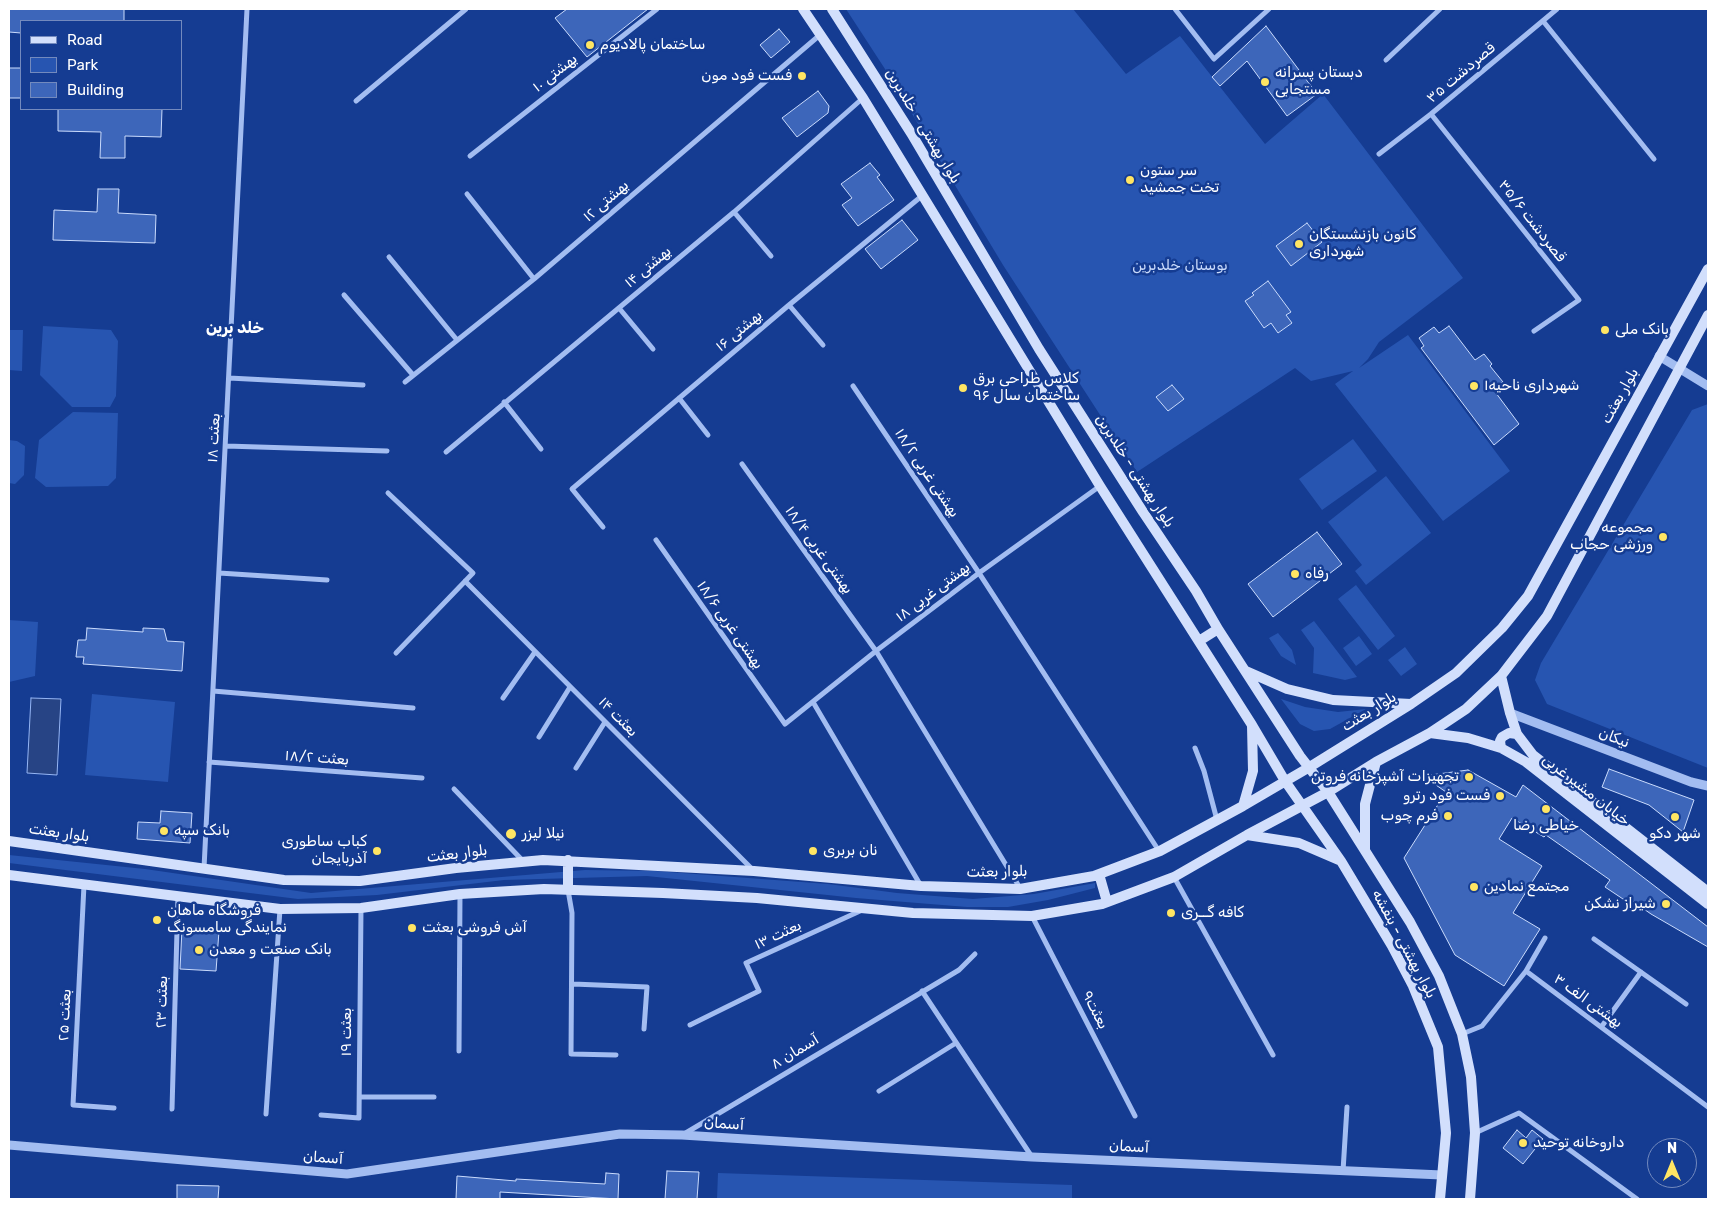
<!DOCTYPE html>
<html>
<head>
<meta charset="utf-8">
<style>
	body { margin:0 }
	#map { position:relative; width:1717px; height:1208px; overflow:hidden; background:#153c92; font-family:Rubik,sans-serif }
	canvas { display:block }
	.frame { position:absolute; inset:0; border:10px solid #fff; pointer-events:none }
	.legend { position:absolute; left:20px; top:20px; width:162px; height:90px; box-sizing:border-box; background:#153c92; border:1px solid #738abe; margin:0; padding:6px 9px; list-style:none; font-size:15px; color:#fff }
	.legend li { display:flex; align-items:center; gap:10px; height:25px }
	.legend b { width:25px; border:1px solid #738abe }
	.north { position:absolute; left:1647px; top:1138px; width:50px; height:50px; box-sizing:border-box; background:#153c92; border:1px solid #738abe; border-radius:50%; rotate:0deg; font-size:14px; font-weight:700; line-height:20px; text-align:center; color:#fff }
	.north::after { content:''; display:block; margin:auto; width:18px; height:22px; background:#ffe563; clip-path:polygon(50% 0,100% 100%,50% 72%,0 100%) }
</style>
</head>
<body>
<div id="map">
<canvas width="1717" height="1208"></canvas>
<div class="frame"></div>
<ul class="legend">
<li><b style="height:6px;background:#d2dffc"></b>Road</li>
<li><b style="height:14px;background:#2755b1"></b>Park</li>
<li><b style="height:14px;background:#3d66ba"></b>Building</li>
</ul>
<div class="north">N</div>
</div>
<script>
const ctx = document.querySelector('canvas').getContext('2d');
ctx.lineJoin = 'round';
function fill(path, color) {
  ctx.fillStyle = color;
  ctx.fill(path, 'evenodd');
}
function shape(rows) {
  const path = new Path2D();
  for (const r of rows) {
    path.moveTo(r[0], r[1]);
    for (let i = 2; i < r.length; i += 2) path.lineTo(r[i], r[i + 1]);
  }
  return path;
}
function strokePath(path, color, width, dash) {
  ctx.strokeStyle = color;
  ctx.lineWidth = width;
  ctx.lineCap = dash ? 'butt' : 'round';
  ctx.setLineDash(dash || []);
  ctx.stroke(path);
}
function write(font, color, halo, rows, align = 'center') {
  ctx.font = font + ' Rubik,"Noto Naskh Arabic",sans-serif';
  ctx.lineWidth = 5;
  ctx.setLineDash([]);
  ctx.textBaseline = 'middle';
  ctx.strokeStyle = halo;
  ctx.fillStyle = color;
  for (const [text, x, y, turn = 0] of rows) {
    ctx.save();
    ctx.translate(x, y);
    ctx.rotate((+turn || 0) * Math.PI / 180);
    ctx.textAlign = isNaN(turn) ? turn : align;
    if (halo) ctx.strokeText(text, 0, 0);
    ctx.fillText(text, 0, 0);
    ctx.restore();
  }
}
const green = shape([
	[846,9,1073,9,1126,74,1180,36,1265,144,1323,94,1463,278,1379,342,1368,359,1359,368,1408,335,1510,471,1443,521,1335,384,1353,371,1311,381,1295,368,1137,472,1003,265,885,69],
	[43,326,111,330,118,341,116,396,110,407,72,407,40,375],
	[9,330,23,330,22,371,9,370],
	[1708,404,1708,768,1547,704,1535,680,1541,663,1692,410],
	[73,412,118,413,116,478,108,486,46,487,35,478,39,440],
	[1353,439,1377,471,1322,510,1299,479],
	[9,440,17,441,25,446,24,475,15,484,9,483],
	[1386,476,1431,533,1366,585,1355,571,1362,565,1328,522],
	[1356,585,1395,636,1378,650,1338,599],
	[9,620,38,622,35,676,9,682],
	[1314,621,1357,677,1345,680,1313,673,1314,648,1301,630],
	[1278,633,1292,650,1296,665,1281,656,1269,638],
	[1359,636,1372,654,1356,666,1343,648],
	[1405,647,1417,664,1401,676,1388,660],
	[92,694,175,702,168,782,85,775],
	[1281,699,1305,707,1338,712,1366,709,1330,729,1314,731,1300,724],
	[9,855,145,869,311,893,585,870,655,871,828,884,897,893,973,899,1034,894,1095,883,1095,888,1048,900,1008,907,967,907,856,898,647,876,504,880,377,895,298,899,9,863],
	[718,1173,1072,1185,1072,1199,717,1199]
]);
const water = shape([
	[31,698,61,699,57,775,27,773,31,698]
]);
const building = shape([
	[9,9,124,9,124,21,21,21,21,33,9,32,9,9],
	[567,9,648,9,587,57,555,18,567,9],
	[1266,26,1317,94,1287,116,1247,61,1220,86,1212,77,1266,26],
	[779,29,790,42,771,58,760,45,779,29],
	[9,68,21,68,21,98,9,98,9,68],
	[818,91,829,106,828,113,797,137,782,118,818,91],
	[58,109,162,109,161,137,125,136,125,158,100,158,101,132,58,131,58,109],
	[870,163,880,175,877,177,894,200,858,226,842,205,852,198,841,184,870,163],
	[98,189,119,189,118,213,156,215,155,243,53,240,54,210,97,212,98,189],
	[902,220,918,240,881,269,865,249,902,220],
	[1307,223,1322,242,1291,266,1276,246,1307,223],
	[1268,281,1291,312,1286,315,1292,323,1278,333,1271,323,1264,328,1245,301,1254,295,1252,293,1268,281],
	[1449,326,1475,360,1484,354,1492,364,1490,366,1503,382,1493,389,1519,424,1494,445,1421,348,1424,346,1419,338,1434,327,1439,333,1449,326],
	[1172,385,1184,399,1168,411,1156,397,1172,385],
	[1317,532,1342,564,1273,617,1248,584,1317,532],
	[87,628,143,632,143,628,164,629,167,641,184,642,182,671,83,664,84,657,76,657,78,640,86,640,87,628],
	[1609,769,1694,800,1683,832,1649,805,1602,787,1609,769],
	[1468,770,1516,797,1523,785,1708,927,1708,947,1651,914,1631,900,1629,903,1605,887,1610,880,1546,835,1544,837,1512,818,1499,839,1542,866,1513,913,1540,929,1504,986,1455,955,1404,858,1446,792,1423,776,1468,770],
	[161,811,192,813,190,843,137,839,138,822,160,823,161,811],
	[182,929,219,931,216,971,180,969,182,929],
	[1517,1130,1526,1138,1532,1130,1543,1139,1523,1164,1503,1148,1517,1130],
	[667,1171,699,1172,697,1199,665,1199,667,1171],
	[606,1173,619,1174,618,1199,500,1192,500,1199,456,1199,457,1176,516,1181,516,1179,605,1184,606,1173],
	[177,1185,219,1186,218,1199,177,1199,177,1185]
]);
const minor = shape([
	[1175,9,1214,59,1269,9],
	[1543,21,1654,159],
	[1386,60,1440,9],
	[356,101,466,9],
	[1431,114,1579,300,1534,331],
	[1379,154,1431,114,1557,9],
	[470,156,657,9],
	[467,194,534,279],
	[734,212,771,256],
	[389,257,457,340],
	[344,295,413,375],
	[789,305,823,345],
	[619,308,653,349],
	[229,378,363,385],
	[405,382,534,279,821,34],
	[853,386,979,573,1159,851],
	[679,398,708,435],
	[504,402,541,449],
	[226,446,387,451],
	[446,452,734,212,863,98],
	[742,464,876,651,1020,888],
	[388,493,473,573,396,653],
	[603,527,572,489,789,305,923,195],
	[656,540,785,724,876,651,979,573,1100,486],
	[219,573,327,580],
	[465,581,752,869],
	[213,691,413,708],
	[503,698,535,652],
	[813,702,921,886],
	[539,737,570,687],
	[1195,748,1204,771,1217,820],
	[209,762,422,778],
	[576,768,605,722],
	[454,789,523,861],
	[204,868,247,9],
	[1174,877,1273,1055],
	[84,885,73,1105,114,1108],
	[568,890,572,913,571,1054,616,1055],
	[1032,916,1135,1116],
	[1594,939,1686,1004],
	[1526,971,1545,938],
	[573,984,647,987,644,1029],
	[922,991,1032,1157],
	[690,1025,759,991,746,963,860,911],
	[1602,1026,1641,972],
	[1462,1034,1482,1026,1526,971,1708,1107],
	[459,1051,460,894],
	[879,1091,956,1043],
	[360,1097,434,1097],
	[172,1109,178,895],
	[266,1114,280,909],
	[321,1115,359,1118,361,908],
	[1475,1133,1519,1113,1637,1199],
	[684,1134,959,970,975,954],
	[1343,1171,1347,1107]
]);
const tertiary = shape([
	[1659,356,1708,386],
	[1510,713,1691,782,1708,786],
	[9,1145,347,1174,620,1134,682,1135,1032,1157,1442,1175]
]);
const secondary = shape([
	[803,9,863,98,1100,486,1252,725,1285,781,1341,861,1392,946,1413,986,1438,1047,1446,1133,1440,1199],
	[832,9,911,133,1039,349,1143,512,1196,591,1218,629,1300,756,1328,792,1410,922,1439,976,1462,1034,1471,1077,1475,1133,1470,1199],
	[1199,641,1218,629],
	[1246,671,1287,689,1333,700,1411,704],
	[1501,676,1510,713,1517,734,1533,755,1708,892],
	[1430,733,1468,738,1501,748,1526,762,1708,904],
	[1501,748,1500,741,1502,737,1509,733,1517,734],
	[1243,806,1253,771,1252,726],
	[1247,835,1299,843,1341,861],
	[9,841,284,880,360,881,456,868,543,860,754,871,921,886,1020,889,1094,876,1160,851,1243,806,1308,768,1411,704,1456,673,1502,628,1528,596,1708,269],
	[1365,849,1365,804,1376,762],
	[1099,874,1107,902],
	[9,875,280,909,361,908,460,894,544,889,663,893,757,898,913,913,1032,916,1102,904,1174,877,1247,835,1328,792,1376,762,1430,733,1466,709,1501,676,1547,616,1708,315],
	[568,889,568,860]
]);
const markers = [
	[590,45,5,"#ffe563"],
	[802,76,5,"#ffe563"],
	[1265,82,5,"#ffe563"],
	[1130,180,5,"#ffe563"],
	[1299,244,5,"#ffe563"],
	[1605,330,5,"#ffe563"],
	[1474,386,5,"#ffe563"],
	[963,388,5,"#ffe563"],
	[1663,537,5,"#ffe563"],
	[1295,574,5,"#ffe563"],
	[1469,777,5,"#ffe563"],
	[1500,796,5,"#ffe563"],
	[1546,809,5,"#ffe563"],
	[1448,816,5,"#ffe563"],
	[1675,817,5,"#ffe563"],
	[164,831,5,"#ffe563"],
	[511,834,6,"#ffe563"],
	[377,851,5,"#ffe563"],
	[813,851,5,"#ffe563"],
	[1474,887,5,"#ffe563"],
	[1666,904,5,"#ffe563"],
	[1171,913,5,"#ffe563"],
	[157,920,5,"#ffe563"],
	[412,928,5,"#ffe563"],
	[199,950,5,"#ffe563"],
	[1523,1143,5,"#ffe563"]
];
const poiNames = [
	["ساختمان پالادیوم",600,45],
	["دبستان پسرانه",1275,73],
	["مستجابی",1275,90],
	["فست فود مون",792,76,"right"],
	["سر ستون",1140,171],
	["تخت جمشید",1140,188],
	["کانون بازنشستگان",1309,235],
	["شهرداری",1309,252],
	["بانک ملی",1615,330],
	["کلاس طراحی برق",973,379],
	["ساختمان سال ۹۶",973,396],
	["شهرداری ناحیه۱",1484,386],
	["مجموعه",1653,528,"right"],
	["ورزشی حجاب",1653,545,"right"],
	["رفاه",1305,574],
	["تجهيزات آشپزخانه فروتن",1459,777,"right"],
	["فست فود رترو",1490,796,"right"],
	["فرم چوب",1438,816,"right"],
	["خیاطی رضا",1546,826,"center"],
	["بانک سپه",174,831],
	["نیلا لیزر",522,834],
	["شهر دکو",1675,834,"center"],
	["کباب ساطوری",367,842,"right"],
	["آذربایجان",367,859,"right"],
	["نان بربری",823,851],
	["مجتمع نمادین",1484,887],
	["شیراز نشکن",1656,904,"right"],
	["فروشگاه ماهان",167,911],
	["نمایندگی سامسونگ",167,928],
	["کافه گــری",1181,913],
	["آش فروشی بعثت",422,928],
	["بانک صنعت و معدن",209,950],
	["داروخانه توحید",1533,1143]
];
const streetNames = [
	["۱۰ بهشتی",555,73,-38],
	["قصردشت ۳۵",1461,73,-40],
	["بلوار بهشتی - خلدبرین",923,126,59],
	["۱۲ بهشتی",606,201,-41],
	["قصردشت ۳۵/۶",1532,221,52],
	["۱۴ بهشتی",648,267,-40],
	["۱۶ بهشتی",739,331,-40],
	["بلوار بعثت",1620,396,-61],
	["بعثت ۱۸",214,438,-87],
	["بلوار بهشتی - خلدبرین",1135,471,57],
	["بهشتی غربی ۱۸/۲",927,473,56],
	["بهشتی غربی ۱۸/۴",819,550,54],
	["بهشتی غربی ۱۸",933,592,-37],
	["بهشتی غربی ۱۸/۶",730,625,55],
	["بلوار بعثت",1369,712,-32],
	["بعثت ۱۴",618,717,45],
	["نیکان",1614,738,21],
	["۱۸/۲ بعثت",317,758,4],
	["خیابان مشیر غربی",1586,790,38],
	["بلوار بعثت",59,833,8],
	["بلوار بعثت",457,854,-7],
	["بلوار بعثت",997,872,-1],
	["۱۳ بعثت",778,935,-25],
	["بلوار بهشتی - بنفشه",1404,944,62],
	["بهشتی الف ۳",1588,1001,36],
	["۲۳ بعثت",162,1002,-88],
	["بعثت۹",1095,1010,63],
	["۲۵ بعثت",65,1015,-87],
	["بعثت ۱۹",347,1032,-90],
	["۸ آسمان",795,1052,-31],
	["آسمان",724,1124,4],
	["آسمان",1129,1147,3],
	["آسمان",323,1158,4]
];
const parkNames = [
	["بوستان خلدبرین",1180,266]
];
const neighbourhoodNames = [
	["خلد برین",235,328]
];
fill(green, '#2755b1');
fill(water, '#274485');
strokePath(water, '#96b6f4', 1);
fill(building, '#3d66ba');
strokePath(building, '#cadbfc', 1);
strokePath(minor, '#a3bdf1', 5);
strokePath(tertiary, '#a3bdf1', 9);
strokePath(secondary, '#d2dffc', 10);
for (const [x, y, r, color] of markers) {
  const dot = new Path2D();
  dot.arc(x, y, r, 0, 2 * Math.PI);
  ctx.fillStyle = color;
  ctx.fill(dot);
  strokePath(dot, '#153c92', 2);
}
write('15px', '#fff', '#153c92', poiNames, 'left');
write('15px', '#fff', '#153c92', streetNames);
write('15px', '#cadbfc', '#153c92', parkNames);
write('bold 16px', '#fff', '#153c92', neighbourhoodNames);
</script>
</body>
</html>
